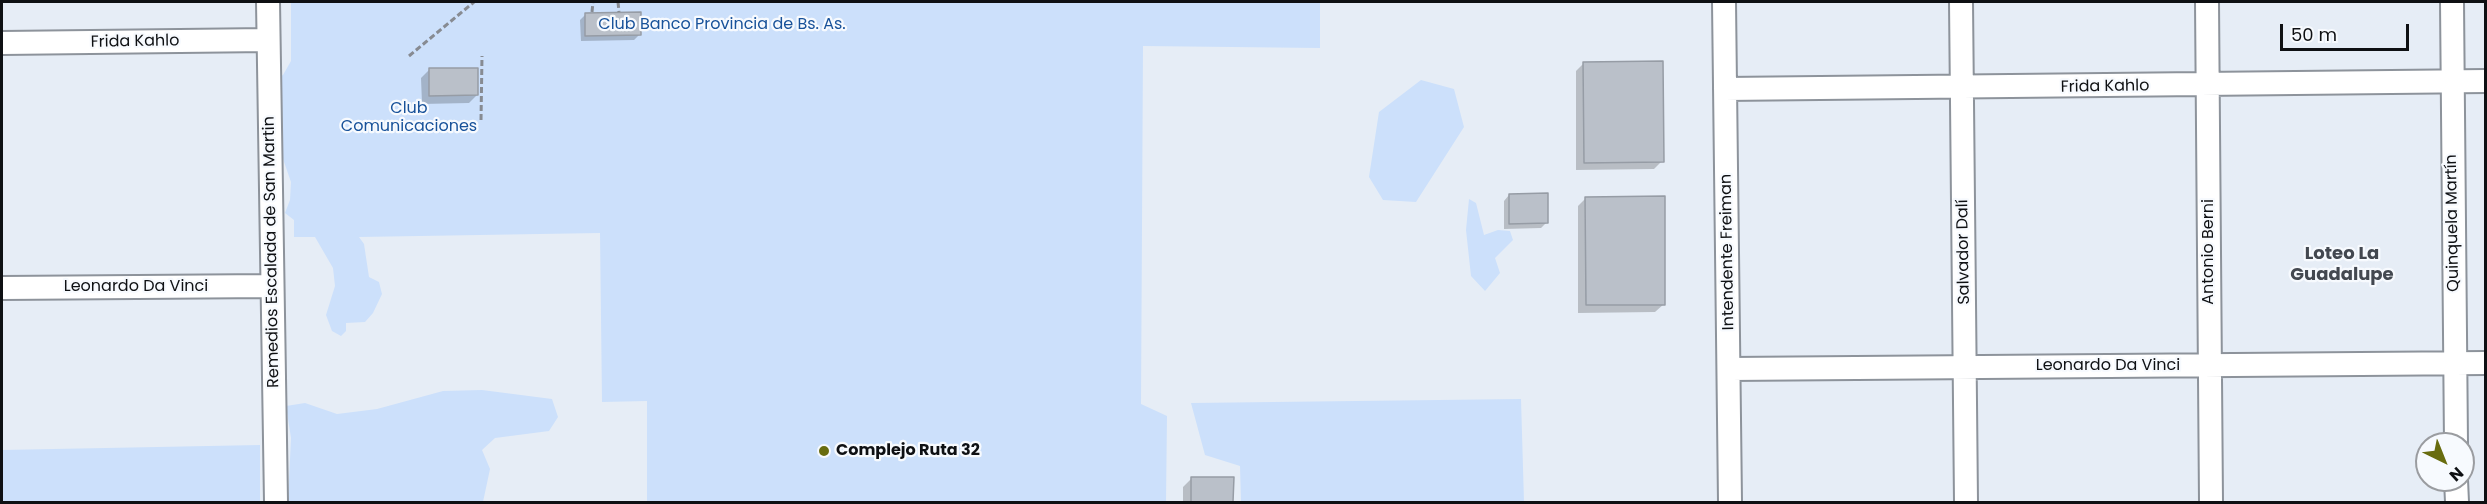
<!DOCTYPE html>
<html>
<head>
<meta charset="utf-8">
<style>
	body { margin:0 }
	#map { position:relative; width:2487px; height:504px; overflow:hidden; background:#e6edf6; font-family:Poppins,sans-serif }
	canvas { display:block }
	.frame { position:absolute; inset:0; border:3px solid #0e1013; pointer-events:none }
	.north { position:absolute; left:2415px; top:432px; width:60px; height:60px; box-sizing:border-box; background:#f7fafe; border:2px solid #9a9ca0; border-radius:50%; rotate:137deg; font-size:16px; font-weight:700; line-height:24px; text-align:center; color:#0e1013 }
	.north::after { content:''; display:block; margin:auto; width:21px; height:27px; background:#686c0f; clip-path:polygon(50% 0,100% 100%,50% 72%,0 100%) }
	.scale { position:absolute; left:2280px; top:24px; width:129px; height:27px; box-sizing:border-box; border:3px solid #0e1013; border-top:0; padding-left:8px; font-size:18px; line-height:21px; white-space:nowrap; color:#0e1013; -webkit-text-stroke:4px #f7fafe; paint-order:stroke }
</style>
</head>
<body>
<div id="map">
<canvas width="2487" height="504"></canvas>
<div class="frame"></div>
<div class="north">N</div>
<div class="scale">50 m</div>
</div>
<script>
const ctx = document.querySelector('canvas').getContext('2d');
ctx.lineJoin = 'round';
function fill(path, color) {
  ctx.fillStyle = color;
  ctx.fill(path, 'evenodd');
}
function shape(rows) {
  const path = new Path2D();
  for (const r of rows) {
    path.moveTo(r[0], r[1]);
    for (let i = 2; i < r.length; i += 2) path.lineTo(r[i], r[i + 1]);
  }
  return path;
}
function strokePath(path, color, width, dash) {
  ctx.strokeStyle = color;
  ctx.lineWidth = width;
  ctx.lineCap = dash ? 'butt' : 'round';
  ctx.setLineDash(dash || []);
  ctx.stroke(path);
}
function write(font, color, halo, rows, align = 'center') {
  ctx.font = font + ' Poppins,sans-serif';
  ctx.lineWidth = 4.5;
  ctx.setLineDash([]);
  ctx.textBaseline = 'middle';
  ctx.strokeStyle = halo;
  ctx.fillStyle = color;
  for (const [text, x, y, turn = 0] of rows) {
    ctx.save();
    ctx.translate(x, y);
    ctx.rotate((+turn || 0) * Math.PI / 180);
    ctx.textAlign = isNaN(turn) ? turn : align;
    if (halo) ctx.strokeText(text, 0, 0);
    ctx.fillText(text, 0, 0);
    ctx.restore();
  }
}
const green = shape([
	[291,2,1320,2,1320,48,1143,46,1141,404,1167,416,1166,502,647,502,647,401,602,402,600,233,359,237,364,244,369,277,379,282,382,294,373,313,365,322,346,323,346,331,341,336,332,331,326,315,335,286,333,268,315,237,294,237,294,220,285,213,290,200,291,182,274,133,269,81,283,75,291,61],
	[1421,80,1454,89,1464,127,1416,202,1383,200,1369,177,1379,112],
	[1469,199,1476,203,1484,235,1498,230,1510,231,1513,240,1495,258,1500,273,1485,291,1471,276,1466,230],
	[482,390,552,399,558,417,549,431,495,438,482,450,490,469,483,502,288,502,291,438,286,406,305,403,337,414,377,409,443,391],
	[1521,399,1524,502,1241,502,1240,466,1205,455,1191,403],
	[260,445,260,502,2,502,2,450]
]);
const shadow = shape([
	[586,14,639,35,634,40,581,41,580,20],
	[1584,63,1662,161,1654,169,1576,170,1576,71],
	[429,70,477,95,469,103,422,104,421,78],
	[1509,195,1546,223,1541,228,1504,229,1504,201],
	[1586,198,1664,304,1655,312,1578,313,1578,206],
	[1192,478,1232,479,1232,502,1183,502,1183,487]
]);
const building = shape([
	[641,12,641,35,585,36,585,13,641,12],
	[1663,61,1664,162,1584,163,1583,62,1663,61],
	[429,68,478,68,478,95,429,96,429,68],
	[1548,193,1548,223,1509,224,1509,194,1548,193],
	[1665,196,1665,305,1586,305,1585,197,1665,196],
	[1191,477,1234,477,1233,502,1191,502,1191,477]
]);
const path = shape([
	[618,2,619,12],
	[592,12,593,2],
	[409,56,474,2],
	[481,120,482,56]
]);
const minor = shape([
	[268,2,276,502],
	[1724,2,1730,502],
	[1961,2,1966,502],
	[2207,2,2211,502],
	[2452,2,2456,444],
	[2,43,268,40],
	[1725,89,2486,81],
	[2,288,271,286],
	[1730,369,2486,363],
	[2456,480,2457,502]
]);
const markers = [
	[824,451,6,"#686c0f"]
];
const parkNames = [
	["Club Banco Provincia de Bs. As.",722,25],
	["Club",409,109],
	["Comunicaciones",409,127]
];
const streetNames = [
	["Frida Kahlo",135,42,-1],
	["Frida Kahlo",2105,87,-1],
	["Quinquela Martín",2453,223,-91],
	["Remedios Escalada de San Martin",272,252,-91],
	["Intendente Freiman",1728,252,-91],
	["Salvador Dalí",1964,252,-91],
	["Antonio Berni",2209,252,-90],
	["Leonardo Da Vinci",136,287],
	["Leonardo Da Vinci",2108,366]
];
const poiNames = [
	["Complejo Ruta 32",836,451]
];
const neighbourhoodNames = [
	["Loteo La",2342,254],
	["Guadalupe",2342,275]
];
fill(green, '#cce0fb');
fill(shadow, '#0003');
fill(building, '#bac0c9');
strokePath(building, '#969ca5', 1.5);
strokePath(minor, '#8d939b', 26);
strokePath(path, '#878b92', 3, [6, 3]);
strokePath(minor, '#fff', 22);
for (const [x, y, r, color] of markers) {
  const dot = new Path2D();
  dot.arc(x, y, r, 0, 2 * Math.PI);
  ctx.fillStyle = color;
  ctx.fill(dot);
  strokePath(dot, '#f7fafe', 2);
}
write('16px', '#18529a', '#f7fafe', parkNames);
write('16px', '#0e1013', '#f7fafe', streetNames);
write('bold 16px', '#0e1013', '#f7fafe', poiNames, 'left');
write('bold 18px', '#434850', '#f7fafe', neighbourhoodNames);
</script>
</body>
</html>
